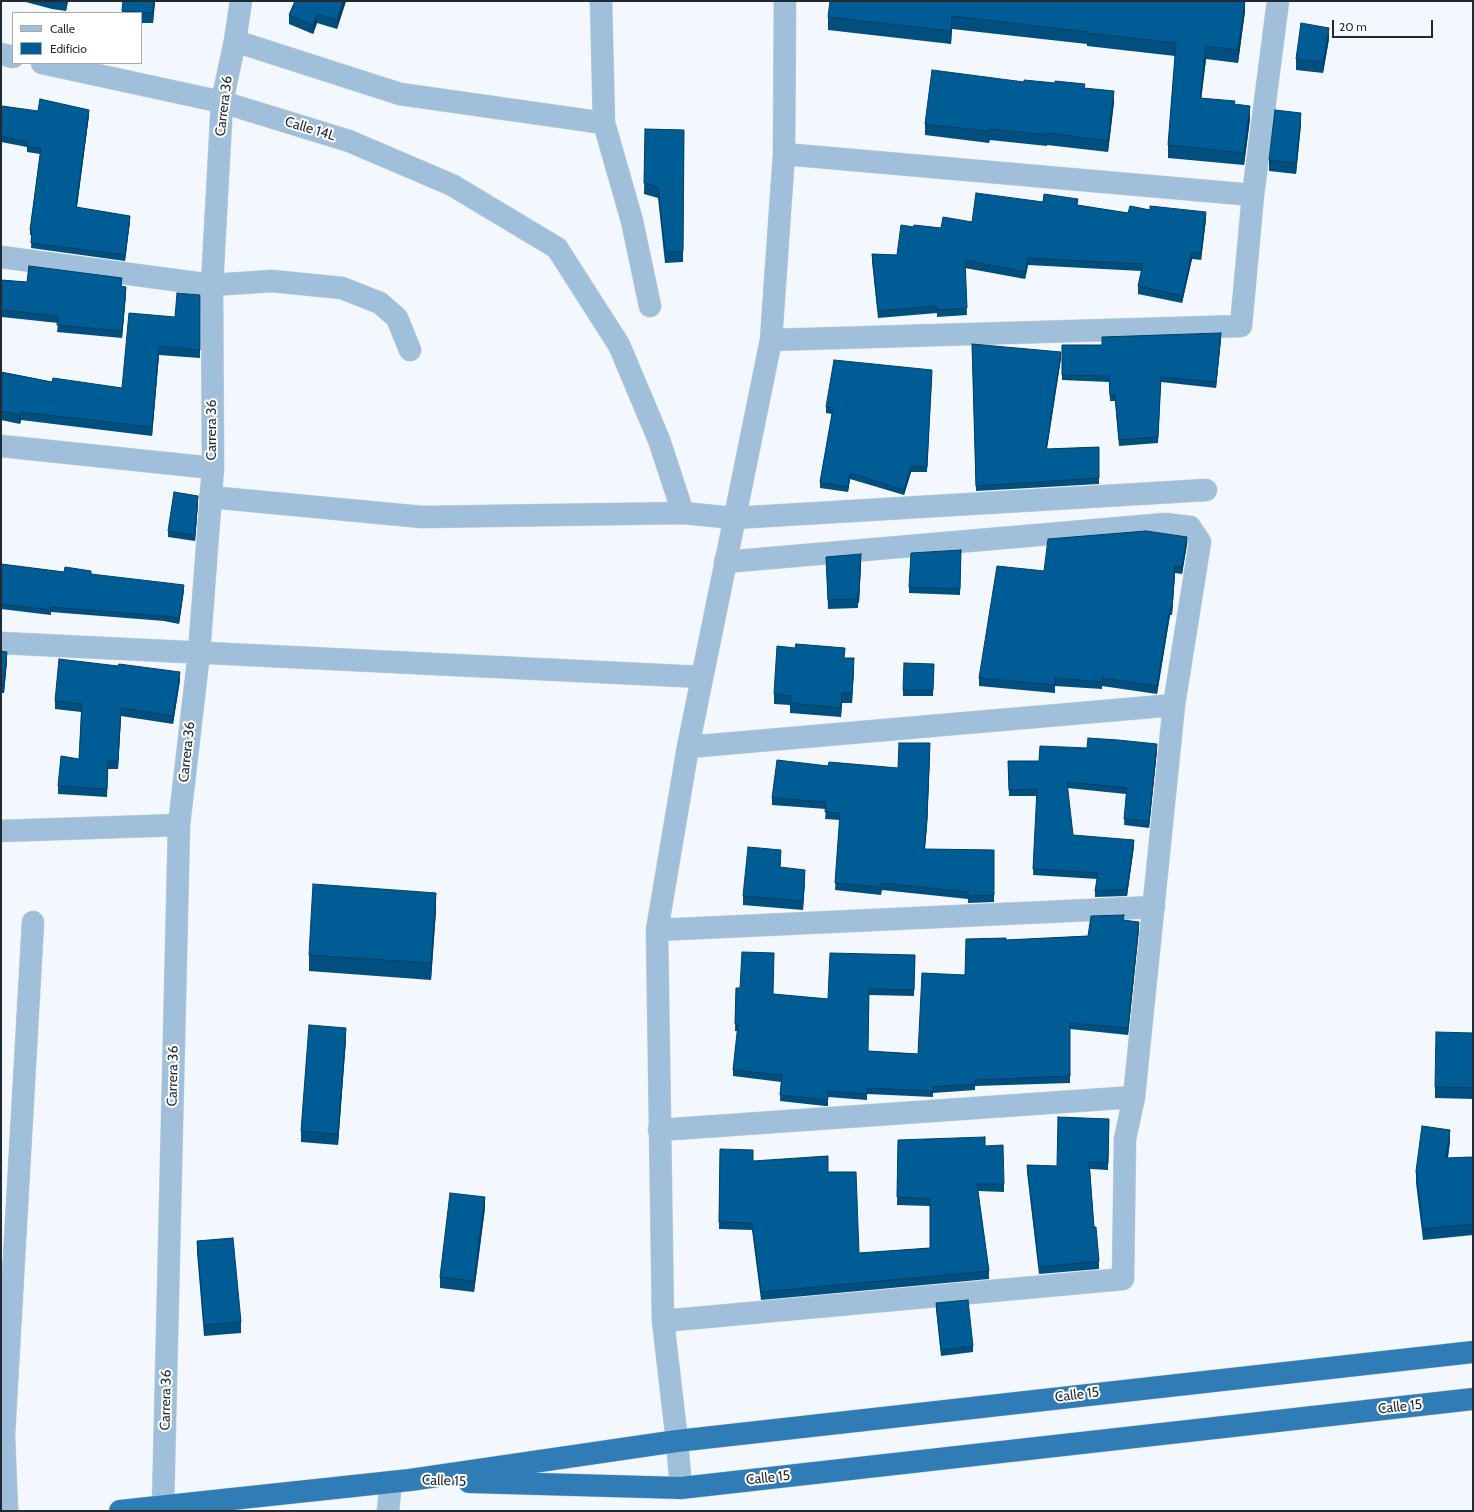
<!DOCTYPE html>
<html>
<head>
<meta charset="utf-8">
<style>
	body { margin:0 }
	#map { position:relative; width:1474px; height:1512px; overflow:hidden; background:#f2f8fd; font-family:Cabin,sans-serif }
	canvas { display:block }
	.frame { position:absolute; inset:0; border:2px solid #1f2a33; pointer-events:none }
	.legend { position:absolute; left:12px; top:12px; width:130px; height:52px; box-sizing:border-box; background:#fff; border:1px solid #a5aaad; margin:0; padding:5px 7px; list-style:none; font-size:12px; color:#1f2a33 }
	.legend li { display:flex; align-items:center; gap:8px; height:20px }
	.legend b { width:20px; border:1px solid #a5aaad }
	.scale { position:absolute; left:1332px; top:20px; width:101px; height:18px; box-sizing:border-box; border:2px solid #1f2a33; border-top:0; padding-left:5px; font-size:12px; line-height:14px; white-space:nowrap; color:#1f2a33; -webkit-text-stroke:3px #fff; paint-order:stroke }
</style>
</head>
<body>
<div id="map">
<canvas width="1474" height="1512"></canvas>
<div class="frame"></div>
<ul class="legend">
<li><b style="height:5px;background:#a0bfdb"></b>Calle</li>
<li><b style="height:11px;background:#005c94"></b>Edificio</li>
</ul>
<div class="scale">20 m</div>
</div>
<script>
const ctx = document.querySelector('canvas').getContext('2d');
ctx.lineJoin = 'round';
function shape(rows) {
  const path = new Path2D();
  for (const r of rows) {
    path.moveTo(r[0], r[1]);
    for (let i = 2; i < r.length; i += 2) path.lineTo(r[i], r[i + 1]);
  }
  return path;
}
function strokePath(path, color, width, dash) {
  ctx.strokeStyle = color;
  ctx.lineWidth = width;
  ctx.lineCap = dash ? 'butt' : 'round';
  ctx.setLineDash(dash || []);
  ctx.stroke(path);
}
function fill(path, color) {
  ctx.fillStyle = color;
  ctx.fill(path, 'evenodd');
}
function write(font, color, halo, rows, align = 'center') {
  ctx.font = font + ' Cabin,sans-serif';
  ctx.lineWidth = 4;
  ctx.setLineDash([]);
  ctx.textBaseline = 'middle';
  ctx.strokeStyle = halo;
  ctx.fillStyle = color;
  for (const [text, x, y, turn = 0] of rows) {
    ctx.save();
    ctx.translate(x, y);
    ctx.rotate((+turn || 0) * Math.PI / 180);
    ctx.textAlign = isNaN(turn) ? turn : align;
    if (halo) ctx.strokeText(text, 0, 0);
    ctx.fillText(text, 0, 0);
    ctx.restore();
  }
}
const minor = shape([
	[601,1,604,123,632,221,650,306],
	[235,41,400,94,604,123],
	[1,54,13,57],
	[42,63,222,102,349,141,452,185,557,248,619,345,659,440,683,513],
	[784,154,1253,195],
	[1,257,212,285,272,281,342,288,380,303,397,318,410,350],
	[771,340,1241,326,1253,195,1278,1],
	[1,446,213,468],
	[210,497,422,517,683,513,734,518,1206,490],
	[1,643,702,677],
	[688,747,1174,705],
	[1,831,179,825],
	[657,930,1154,907],
	[659,1130,1134,1097],
	[663,1321,1123,1279,1125,1139,1134,1097,1174,705,1200,542,1190,527,1165,524,725,562],
	[681,1488,677,1441,663,1321,657,930,688,747,771,340,784,154,785,1],
	[163,1506,179,825,199,653,213,468,212,285,222,102,235,41,241,1],
	[7,1511,4,1435,33,922],
	[388,1511,391,1482]
]);
const highway = shape([
	[469,1482,681,1488,1473,1399],
	[120,1511,410,1480,677,1441,1473,1352]
]);
const wall = shape([
	[22,1,68,1,66,11,52,9],
	[123,1,205,1,155,2,153,23,141,23,141,13,122,13],
	[346,1,337,29,317,23,313,34,289,24,289,15],
	[1245,1,1245,11,1238,63,1206,59,1201,98,1235,105,1250,119,1244,165,1168,158,1168,145,1175,56,1087,46,1087,44,952,29,951,44,828,30,828,17],
	[1329,39,1323,73,1296,70,1296,59],
	[1024,82,1085,88,1114,102,1108,152,1047,145,1047,146,990,140,989,143,925,135,925,124],
	[1,111,38,111,89,115,77,207,130,221,125,261,31,248,32,235,30,235,30,230,40,154,27,152,27,147,1,142],
	[1301,124,1296,174,1269,171,1269,160],
	[645,129,684,130,683,262,665,263,658,198,644,194],
	[1043,202,1078,205,1128,213,1150,210,1206,219,1201,260,1192,259,1182,303,1138,294,1138,286,1141,271,1028,265,1025,279,965,268,967,315,937,317,937,313,878,318,872,261,872,254,897,255,914,227,941,228,972,222],
	[1,280,27,282,122,286,126,294,122,338,57,332,58,323,2,317,2,319,1,318],
	[200,295,200,358,159,355,152,436,21,420,20,424,1,420,1,372,52,382,122,388,175,317],
	[1221,339,1216,388,1161,382,1158,443,1119,446,1115,401,1110,401,1109,382,1062,380,1062,345,1102,345],
	[972,344,1061,358,1047,449,1099,447,1099,484,976,491],
	[932,376,927,472,911,472,904,495,850,479,848,492,820,488,820,482,832,414,826,413,826,407],
	[198,502,195,541,168,537,168,531],
	[1187,544,1182,574,1175,573,1172,615,1170,615,1157,694,1102,686,1102,689,1055,686,1055,693,979,686,979,678,1044,571],
	[961,550,960,595,909,593,909,587],
	[826,557,861,563,859,603,858,603,858,608,828,609],
	[1,564,64,572,91,574,184,590,179,624,164,621,51,612,51,615,1,609],
	[1,651,7,661,4,693,1,693],
	[845,658,854,668,852,703,842,703,841,717,790,713,790,705,774,704,774,694],
	[934,664,933,696,903,696,903,690],
	[180,680,173,724,121,716,118,769,108,769,107,797,58,794,58,786,79,759,81,712,55,709,55,701],
	[1087,748,1157,750,1149,828,1124,825,1126,794,1067,788,1073,835,1134,846,1127,896,1095,897,1095,891,1097,879,1033,875,1037,796,1009,796,1008,761,1039,761],
	[930,751,927,826,925,849,994,850,994,902,968,903,968,899,882,890,881,895,835,890,840,820,825,819,826,809,772,805,772,798,828,766,898,768],
	[781,860,780,867,805,879,803,910,743,905,743,896],
	[436,910,431,980,309,971,309,955],
	[1124,920,1139,929,1128,1035,1070,1029,1070,1083,975,1086,975,1090,933,1093,933,1097,867,1094,867,1100,828,1097,828,1106,825,1106,780,1101,781,1082,733,1076,733,1070,738,1031,735,1031,736,988,740,988,773,994,828,999,915,955,914,996,869,995,868,1051,918,1054,965,975,1006,940,1088,936],
	[1473,1033,1473,1099,1435,1098,1435,1087],
	[346,1039,338,1145,301,1142,301,1131],
	[1109,1119,1108,1170,1090,1169,1094,1227,1099,1261,1099,1269,1039,1274,1027,1172,1027,1165,1057,1166],
	[898,1140,985,1146,1004,1184,1004,1192,978,1191,989,1271,989,1279,761,1300,752,1230,719,1229,720,1149,753,1161,828,1172,859,1253,930,1248,930,1206,897,1205],
	[1450,1141,1448,1158,1473,1157,1473,1235,1423,1240,1416,1183,1416,1171],
	[485,1208,474,1292,440,1288,440,1277],
	[197,1241,241,1322,241,1333,204,1336,197,1252],
	[936,1303,973,1346,973,1352,941,1356,936,1309]
]);
const shadedWall = shape([
	[66,1,68,1,66,11],
	[154,1,155,1,153,23,153,13],
	[343,1,346,1,337,29,337,20],
	[1245,1,1245,11,1238,63,1238,50],
	[317,14,317,23,313,34,313,25],
	[952,16,952,29,951,44,951,31],
	[1329,28,1329,39,1323,73,1323,62],
	[1206,46,1206,59,1200,110,1200,98],
	[1114,91,1114,102,1108,152,1108,141],
	[1250,106,1250,119,1244,165,1244,153],
	[89,110,89,115,76,213,76,207],
	[1301,113,1301,124,1296,174,1296,163],
	[1206,212,1206,219,1201,260,1201,253],
	[130,216,130,221,125,261,125,255],
	[1192,252,1192,259,1182,303,1182,296],
	[1028,258,1028,265,1025,279,1025,272],
	[126,287,126,294,122,338,122,331],
	[1221,333,1221,339,1216,388,1216,382],
	[159,346,159,355,152,436,152,427],
	[1061,352,1061,358,1046,454,1046,449],
	[21,412,21,420,20,424,20,415],
	[911,466,911,472,904,495,904,490],
	[850,473,850,479,848,492,848,487],
	[198,496,198,502,195,541,195,535],
	[1187,537,1187,544,1182,574,1182,567],
	[861,554,861,563,859,603,859,594],
	[1175,566,1175,573,1172,615,1172,608],
	[184,585,184,590,179,624,179,618],
	[1170,608,1170,615,1157,694,1157,686],
	[7,652,7,661,4,693,4,684],
	[854,658,854,668,852,703,852,693],
	[180,672,180,680,173,724,173,716],
	[842,693,842,703,841,717,841,708],
	[121,708,121,716,118,769,118,761],
	[1157,744,1157,750,1149,828,1149,821],
	[930,751,927,826,924,856,924,849],
	[1134,840,1134,846,1127,896,1127,889],
	[805,870,805,879,803,910,803,901],
	[436,893,436,910,431,980,431,963],
	[1139,922,1139,929,1128,1035,1128,1028],
	[346,1028,346,1039,338,1145,338,1134],
	[1450,1130,1450,1141,1446,1169,1446,1158],
	[485,1197,485,1208,474,1292,474,1281]
]);
const building = shape([
	[123,1,154,1,153,13,122,11,123,1],
	[295,1,343,1,337,20,317,14,313,25,289,15,295,1],
	[830,1,1245,1,1238,50,1206,46,1200,98,1235,101,1234,104,1250,106,1244,153,1168,145,1176,43,1087,33,1087,32,952,16,951,31,828,17,830,1],
	[1301,23,1329,28,1323,62,1296,59,1301,23],
	[932,70,1024,82,1024,80,1055,83,1055,81,1085,84,1084,88,1114,91,1108,141,1047,133,1047,135,990,129,989,131,925,124,932,70],
	[40,99,89,110,76,207,130,216,125,255,31,243,32,230,30,230,41,148,27,147,27,142,1,136,1,111,2,106,38,111,40,99],
	[1275,110,1301,113,1296,163,1269,160,1275,110],
	[645,129,684,130,683,251,665,252,658,187,644,183,645,129],
	[976,193,1043,202,1044,194,1078,199,1077,205,1128,213,1130,206,1150,210,1150,206,1206,212,1201,253,1192,252,1182,296,1138,286,1143,264,1028,258,1025,272,965,260,967,308,937,310,937,306,878,311,872,254,897,255,901,225,914,227,914,225,941,228,943,217,972,222,976,193],
	[29,266,122,278,121,286,126,287,122,331,57,325,58,316,2,310,2,311,1,311,1,280,27,282,29,266],
	[177,293,200,295,200,350,159,346,152,427,21,412,20,415,1,411,1,372,52,382,53,378,122,388,129,313,175,317,177,293],
	[1221,333,1216,382,1161,377,1158,437,1119,440,1115,395,1110,395,1109,376,1062,375,1062,345,1102,345,1102,337,1221,333],
	[972,344,1061,352,1046,449,1099,447,1099,478,976,486,972,344],
	[834,360,932,370,927,467,911,466,904,490,850,473,848,487,820,482,833,408,826,407,834,360],
	[174,492,198,496,195,535,168,531,174,492],
	[1146,531,1187,537,1182,567,1175,566,1172,608,1170,608,1157,686,1102,678,1102,682,1055,678,1055,685,979,678,997,566,1044,571,1048,539,1146,531],
	[961,550,960,589,909,587,911,553,961,550],
	[861,554,859,594,857,594,858,599,828,600,826,557,861,554],
	[1,564,64,572,65,567,91,571,91,574,184,585,179,618,164,616,51,607,51,610,1,604,1,564],
	[796,644,845,648,844,658,854,658,852,693,842,693,841,708,790,703,791,696,774,694,777,646,795,648,796,644],
	[1,651,7,652,4,684,1,684,1,651],
	[59,659,118,666,119,664,180,672,173,716,121,708,118,761,108,761,107,789,58,786,61,756,79,759,82,704,55,701,59,659],
	[904,663,934,664,933,690,903,690,904,663],
	[1088,738,1118,740,1157,744,1149,821,1124,819,1127,788,1067,782,1073,835,1134,840,1127,889,1095,891,1098,873,1033,869,1037,789,1009,790,1008,761,1039,761,1040,746,1087,748,1088,738],
	[899,743,930,743,927,818,924,849,994,850,994,895,968,896,968,892,882,883,881,887,835,883,840,813,825,812,826,802,772,798,777,760,828,766,829,762,898,768,899,743],
	[748,847,781,850,780,867,805,870,803,901,743,896,748,847],
	[313,884,436,893,431,963,309,955,313,884],
	[1124,915,1123,920,1139,922,1128,1028,1070,1023,1070,1076,975,1080,975,1084,933,1087,933,1091,867,1088,867,1094,827,1091,828,1099,825,1100,780,1095,782,1075,733,1070,738,1024,735,1024,736,988,740,988,742,952,774,953,773,994,828,999,830,953,915,955,914,990,869,989,868,1051,918,1054,922,973,965,975,966,939,1006,938,1006,940,1088,936,1091,916,1124,915],
	[309,1025,346,1028,338,1134,301,1131,309,1025],
	[1436,1032,1473,1033,1473,1088,1435,1087,1436,1032],
	[1058,1117,1109,1119,1108,1163,1089,1162,1094,1227,1096,1227,1099,1261,1039,1267,1027,1165,1057,1166,1058,1117],
	[1422,1126,1450,1130,1446,1158,1473,1157,1473,1224,1423,1229,1416,1171,1422,1126],
	[985,1137,985,1146,1003,1145,1004,1184,977,1184,989,1271,761,1292,752,1223,719,1222,720,1149,753,1150,753,1161,828,1156,828,1172,856,1172,859,1253,930,1248,930,1199,897,1197,898,1140,985,1137],
	[450,1193,485,1197,474,1281,440,1277,450,1193],
	[233,1238,241,1322,204,1325,197,1241,233,1238],
	[968,1300,973,1346,941,1350,936,1303,968,1300]
]);
const streetNames = [
	["Carrera 36",224,106,-83],
	["Calle 14L",310,129,17],
	["Carrera 36",212,430,-90],
	["Carrera 36",187,752,-84],
	["Carrera 36",173,1076,-89],
	["Calle 15",1077,1395,-7],
	["Carrera 36",166,1400,-89],
	["Calle 15",1400,1407,-6],
	["Calle 15",768,1478,-6],
	["Calle 15",444,1481,2]
];
strokePath(minor, '#ccd3d9', 23);
strokePath(highway, '#ccd3d9', 23);
strokePath(minor, '#a0bfdb', 22);
strokePath(highway, '#307cb6', 22);
fill(wall, '#004f7f');
fill(shadedWall, '#004068');
fill(building, '#005c94');
strokePath(building, '#004068', 1);
write('14px', '#1f2a33', '#fff', streetNames);
</script>
</body>
</html>
